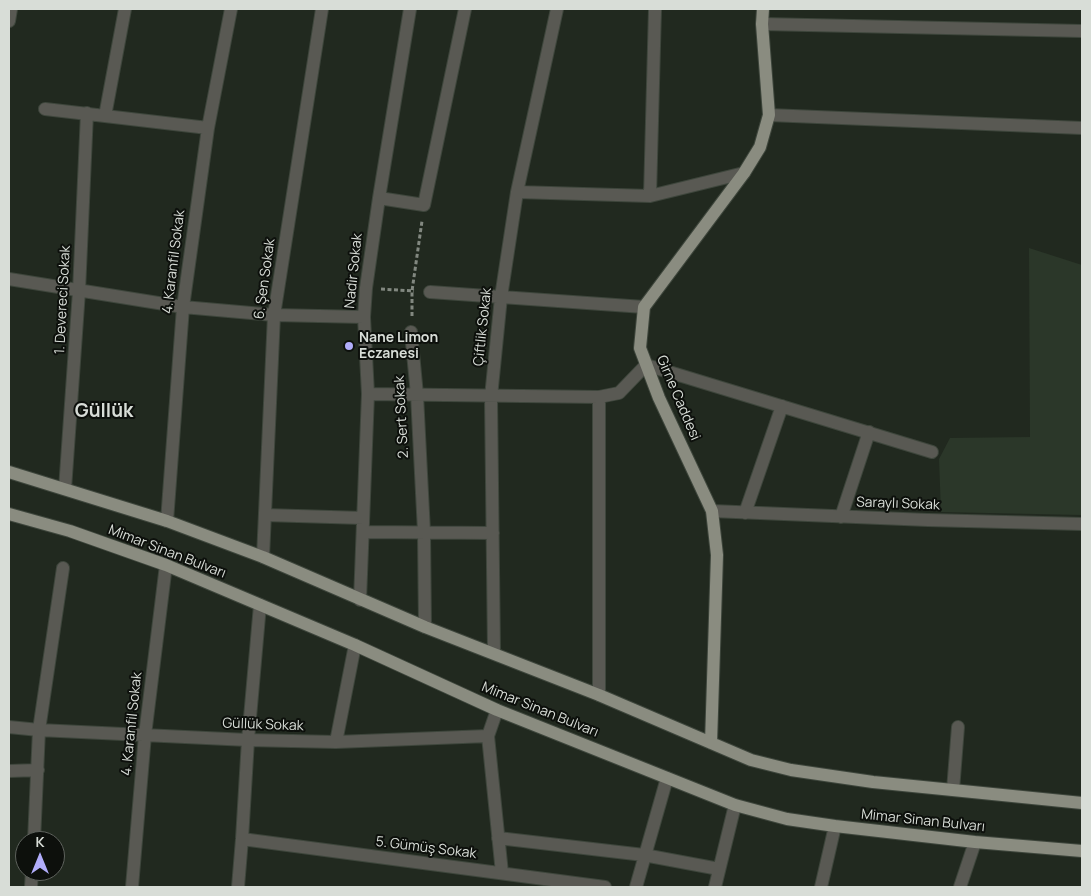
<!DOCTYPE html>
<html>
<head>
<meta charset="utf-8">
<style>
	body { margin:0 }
	#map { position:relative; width:1091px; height:896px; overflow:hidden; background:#21291f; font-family:Manrope,sans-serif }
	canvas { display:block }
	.frame { position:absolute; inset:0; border:10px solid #d8ddd7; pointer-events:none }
	.north { position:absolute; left:15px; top:831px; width:50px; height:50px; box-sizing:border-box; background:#0d100c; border:1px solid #5e625d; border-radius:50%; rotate:0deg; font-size:14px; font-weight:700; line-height:20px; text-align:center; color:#d8ddd7 }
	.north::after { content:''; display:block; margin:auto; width:18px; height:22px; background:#b1adfa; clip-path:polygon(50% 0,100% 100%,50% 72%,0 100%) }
</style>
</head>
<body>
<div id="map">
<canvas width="1091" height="896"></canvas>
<div class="frame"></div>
<div class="north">K</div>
</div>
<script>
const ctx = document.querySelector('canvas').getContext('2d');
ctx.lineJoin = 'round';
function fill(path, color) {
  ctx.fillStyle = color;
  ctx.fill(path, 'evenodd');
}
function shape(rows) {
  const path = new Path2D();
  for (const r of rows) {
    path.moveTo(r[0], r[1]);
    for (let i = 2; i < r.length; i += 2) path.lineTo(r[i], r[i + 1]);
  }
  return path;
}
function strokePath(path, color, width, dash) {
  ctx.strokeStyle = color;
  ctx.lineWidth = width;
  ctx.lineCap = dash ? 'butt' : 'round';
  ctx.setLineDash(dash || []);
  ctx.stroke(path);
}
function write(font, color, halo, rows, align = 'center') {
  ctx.font = font + ' Manrope,sans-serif';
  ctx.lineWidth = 4;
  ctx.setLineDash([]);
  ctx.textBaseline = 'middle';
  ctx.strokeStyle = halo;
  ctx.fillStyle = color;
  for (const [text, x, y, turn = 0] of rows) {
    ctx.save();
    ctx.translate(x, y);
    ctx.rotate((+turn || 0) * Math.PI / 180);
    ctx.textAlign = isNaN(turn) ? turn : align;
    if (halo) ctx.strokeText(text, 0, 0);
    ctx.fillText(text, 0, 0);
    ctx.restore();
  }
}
const built = shape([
	[1029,248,1082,265,1082,515,941,512,939,459,950,438,1030,437]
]);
const path = shape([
	[381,289,414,291],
	[412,316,412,291,422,221]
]);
const minor = shape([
	[9,21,11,9],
	[762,24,1082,31],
	[45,109,208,128],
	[769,115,1082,128],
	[105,116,125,9],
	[517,192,650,196,744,173],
	[650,196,655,9],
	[379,198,424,205,465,9],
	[9,279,183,307,274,315,364,317],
	[430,292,644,307],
	[411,332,417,395,424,532,425,627],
	[368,394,599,397,619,393,646,365,932,452],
	[599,397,599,695],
	[65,489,79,291,87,113],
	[712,511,928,520,1082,524],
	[745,513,782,406],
	[265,515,363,518],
	[841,517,869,432],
	[167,521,183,307,208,128,231,9],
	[363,532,493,533],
	[263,557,274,315,322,9],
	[360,600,368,394,364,317,366,288,379,198,410,9],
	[494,653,491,397,501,297,517,192,557,9],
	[9,727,39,730,248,740,336,742,488,736,497,710],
	[488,736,502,873],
	[336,742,355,645],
	[9,771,38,770],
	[953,790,958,727],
	[498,838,644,855,719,869],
	[242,839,605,887],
	[34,841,39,730,63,568],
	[31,887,32,871],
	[132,887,145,735,166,565],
	[238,887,242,839,248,740,260,605],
	[636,887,667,778],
	[715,887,735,805],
	[821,887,835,826],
	[960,887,975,842]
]);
const major = shape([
	[9,472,167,521,263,557,425,627,599,695,751,760,791,770,873,782,1082,803],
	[9,514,70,531,166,565,355,645,497,710,735,805,787,819,835,826,975,842,1082,851],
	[711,743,717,555,712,511,659,398,640,348,644,307,744,173,760,147,769,115,762,24,763,9]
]);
const markers = [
	[349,346,5,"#b1adfa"]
];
const streetNames = [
	["4. Karanfil Sokak",174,262,-83],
	["Nadir Sokak",354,271,-84],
	["6. Şen Sokak",265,279,-82],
	["1. Devereci Sokak",63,300,-87],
	["Çiftlik Sokak",483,327,-84],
	["Girne Caddesi",678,398,67],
	["2. Sert Sokak",402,417,-93],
	["Saraylı Sokak",898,504,2],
	["Mimar Sinan Bulvarı",167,552,21],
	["Mimar Sinan Bulvarı",540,710,22],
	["4. Karanfil Sokak",132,724,-84],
	["Güllük Sokak",263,725,2],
	["Mimar Sinan Bulvarı",923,821,6],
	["5. Gümüş Sokak",426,848,7]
];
const poiNames = [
	["Nane Limon",359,338],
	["Eczanesi",359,354]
];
const districtNames = [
	["Güllük",104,412]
];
fill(built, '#2b3729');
strokePath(minor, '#3e463c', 14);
strokePath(major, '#3e463c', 14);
strokePath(path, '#828880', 3, [4, 2.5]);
strokePath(minor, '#595953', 12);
strokePath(major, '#8a8c80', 12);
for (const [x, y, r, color] of markers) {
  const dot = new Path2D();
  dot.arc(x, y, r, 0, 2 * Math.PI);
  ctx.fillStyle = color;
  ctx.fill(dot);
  strokePath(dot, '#0d100c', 2);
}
write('14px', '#d8ddd7', '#0d100c', streetNames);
write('bold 14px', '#d8ddd7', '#0d100c', poiNames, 'left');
write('bold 19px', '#d8ddd7', '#0d100c', districtNames);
</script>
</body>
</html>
